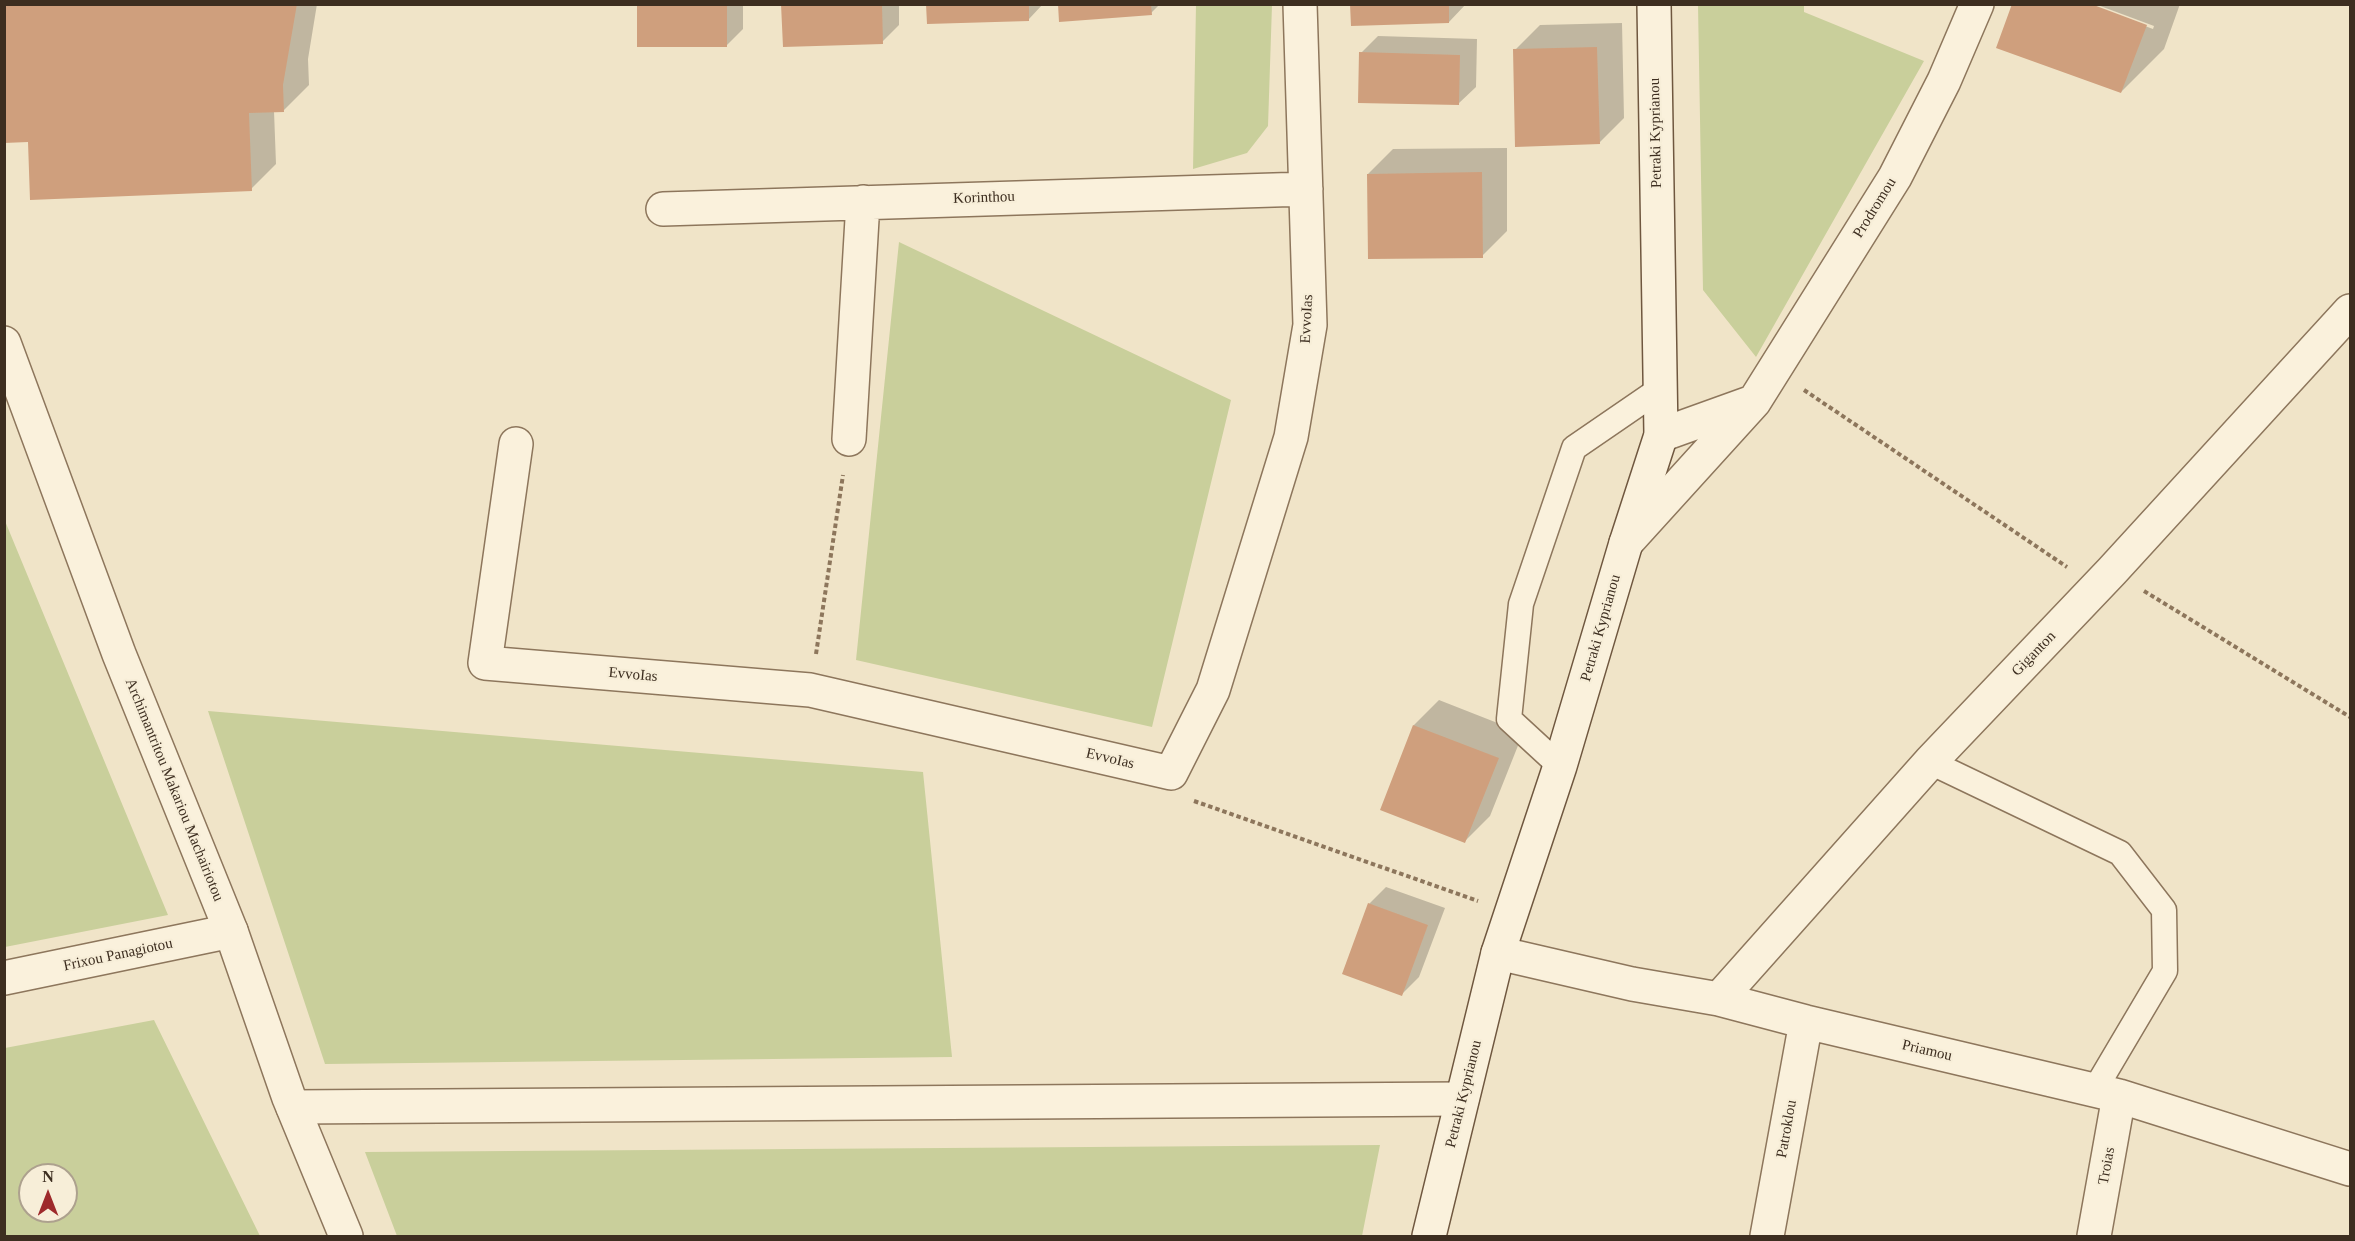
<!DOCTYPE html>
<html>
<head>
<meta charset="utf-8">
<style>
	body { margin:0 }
	#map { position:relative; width:2355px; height:1241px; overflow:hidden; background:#f0e4c8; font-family:"Times New Roman",serif }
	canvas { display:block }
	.frame { position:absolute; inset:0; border:6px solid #3d2e20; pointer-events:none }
	.north { position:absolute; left:18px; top:1163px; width:60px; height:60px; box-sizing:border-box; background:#f7eed8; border:2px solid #ada18e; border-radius:50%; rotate:0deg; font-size:16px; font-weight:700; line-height:24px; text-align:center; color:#3d2e20 }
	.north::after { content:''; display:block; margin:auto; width:21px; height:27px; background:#9e2a2b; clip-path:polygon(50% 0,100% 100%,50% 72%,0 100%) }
</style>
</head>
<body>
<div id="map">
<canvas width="2355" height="1241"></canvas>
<div class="frame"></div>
<div class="north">N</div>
</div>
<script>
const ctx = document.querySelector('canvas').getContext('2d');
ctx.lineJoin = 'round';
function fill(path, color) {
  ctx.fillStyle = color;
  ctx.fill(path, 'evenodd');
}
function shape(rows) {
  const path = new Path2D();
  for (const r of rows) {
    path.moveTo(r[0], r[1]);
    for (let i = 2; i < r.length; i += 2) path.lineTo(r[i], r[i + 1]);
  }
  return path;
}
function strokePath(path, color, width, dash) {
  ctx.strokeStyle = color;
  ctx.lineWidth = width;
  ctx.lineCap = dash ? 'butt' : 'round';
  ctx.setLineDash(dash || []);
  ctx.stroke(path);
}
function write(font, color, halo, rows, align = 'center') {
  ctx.font = font + ' "Times New Roman",serif';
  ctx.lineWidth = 4.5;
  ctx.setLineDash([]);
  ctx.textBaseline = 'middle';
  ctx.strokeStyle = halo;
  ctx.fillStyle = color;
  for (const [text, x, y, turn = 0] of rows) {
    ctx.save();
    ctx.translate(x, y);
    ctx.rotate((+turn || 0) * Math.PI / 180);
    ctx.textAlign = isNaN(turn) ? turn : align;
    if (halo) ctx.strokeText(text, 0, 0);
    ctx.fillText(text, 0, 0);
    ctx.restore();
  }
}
const green = shape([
	[1196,5,1272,5,1268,126,1247,153,1193,169],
	[1698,5,1804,5,1804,12,1924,61,1756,357,1703,290],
	[899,242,1231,400,1152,727,856,660],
	[5,521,168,915,5,947],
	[208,711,923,772,952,1057,325,1064],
	[154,1020,260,1236,5,1236,5,1048],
	[30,1175,66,1175,66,1211,30,1211],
	[1380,1145,1362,1236,397,1236,365,1152]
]);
const shadow = shape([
	[4,4,317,4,308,59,309,85,284,110,274,111,276,164,251,189,30,140],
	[639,4,743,4,743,29,726,46],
	[783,4,899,4,899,25,882,42],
	[928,4,1043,4,1029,19],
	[1060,4,1160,4,1151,13],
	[1351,4,1466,4,1449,22],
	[2086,4,2153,29,2154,26,2095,4,2180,4,2164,49,2121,92],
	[1622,23,1624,118,1599,143,1515,50,1540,25],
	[1378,36,1477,39,1476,87,1458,104,1361,53],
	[1507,148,1507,231,1482,256,1368,174,1393,149],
	[1439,700,1523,733,1490,816,1465,841,1382,809,1414,725],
	[1386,887,1445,908,1419,977,1402,994,1369,904]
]);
const building = shape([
	[4,4,297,4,283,85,284,112,249,113,252,191,30,200,28,142,4,143],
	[637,4,727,4,727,47,637,47],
	[781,4,882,4,883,44,783,47],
	[926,4,1029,4,1029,21,927,24],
	[1058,4,1151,4,1152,15,1059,22],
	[1350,4,1449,4,1449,23,1351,26],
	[2012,4,2091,4,2147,25,2121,93,1996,48],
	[1597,47,1600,144,1515,147,1513,49],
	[1359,52,1460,55,1459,105,1358,103],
	[1482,172,1483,258,1368,259,1367,174],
	[1413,725,1499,758,1465,843,1380,810],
	[1368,903,1428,925,1402,996,1342,974]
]);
const path = shape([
	[1804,390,2067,567],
	[2144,591,2350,717],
	[816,654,843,475],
	[1194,801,1478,901]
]);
const service = shape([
	[1930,762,2120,853,2164,910,2165,971,2094,1091],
	[1560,766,1509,719,1521,604,1574,448,1660,389]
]);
const minor = shape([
	[663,209,1306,189],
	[1661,435,1750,403],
	[849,439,863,202],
	[516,444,485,663,810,690,1171,773,1213,690,1291,437,1310,325,1300,4],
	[1626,543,1754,402,1895,177,1944,81,1977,4],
	[1498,953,1632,984,1719,999,1806,1022,2119,1096,2350,1169],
	[4,978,231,931],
	[1719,999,1930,762,2112,571,2350,311],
	[293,1107,1462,1099],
	[1767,1236,1806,1022],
	[2094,1236,2119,1096]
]);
const tertiary = shape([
	[4,343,119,654,231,931,289,1098,346,1236]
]);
const secondary = shape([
	[1429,1236,1498,953,1560,766,1626,543,1661,435,1654,4]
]);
const streetNames = [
	["Petraki Kyprianou",1656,133,-91],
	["Korinthou",984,198,-2],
	["Prodromou",1875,208,-58],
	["EvvoIas",1307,319,-87],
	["Petraki Kyprianou",1601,628,-74],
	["Giganton",2034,654,-46],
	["EvvoIas",633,675,5],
	["EvvoIas",1110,759,13],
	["Archimantritou Makariou Machairiotou",174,790,68],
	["Frixou Panagiotou",118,955,-12],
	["Priamou",1927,1051,13],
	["Petraki Kyprianou",1464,1094,-76],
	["Patroklou",1787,1129,-80],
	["Troias",2107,1166,-80]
];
fill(green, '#c9cf9b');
fill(shadow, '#0003');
fill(building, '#cf9f7d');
strokePath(service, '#8d765c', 27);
strokePath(minor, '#8d765c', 36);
strokePath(tertiary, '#8d765c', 36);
strokePath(secondary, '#6f573f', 36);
strokePath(path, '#8d765c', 4, [4.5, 3]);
strokePath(service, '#faf1dc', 24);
strokePath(minor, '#faf1dc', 33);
strokePath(tertiary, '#faf1dc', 33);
strokePath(secondary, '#faf1dc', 33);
write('15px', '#3d2e20', '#f7eed8', streetNames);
</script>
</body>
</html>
